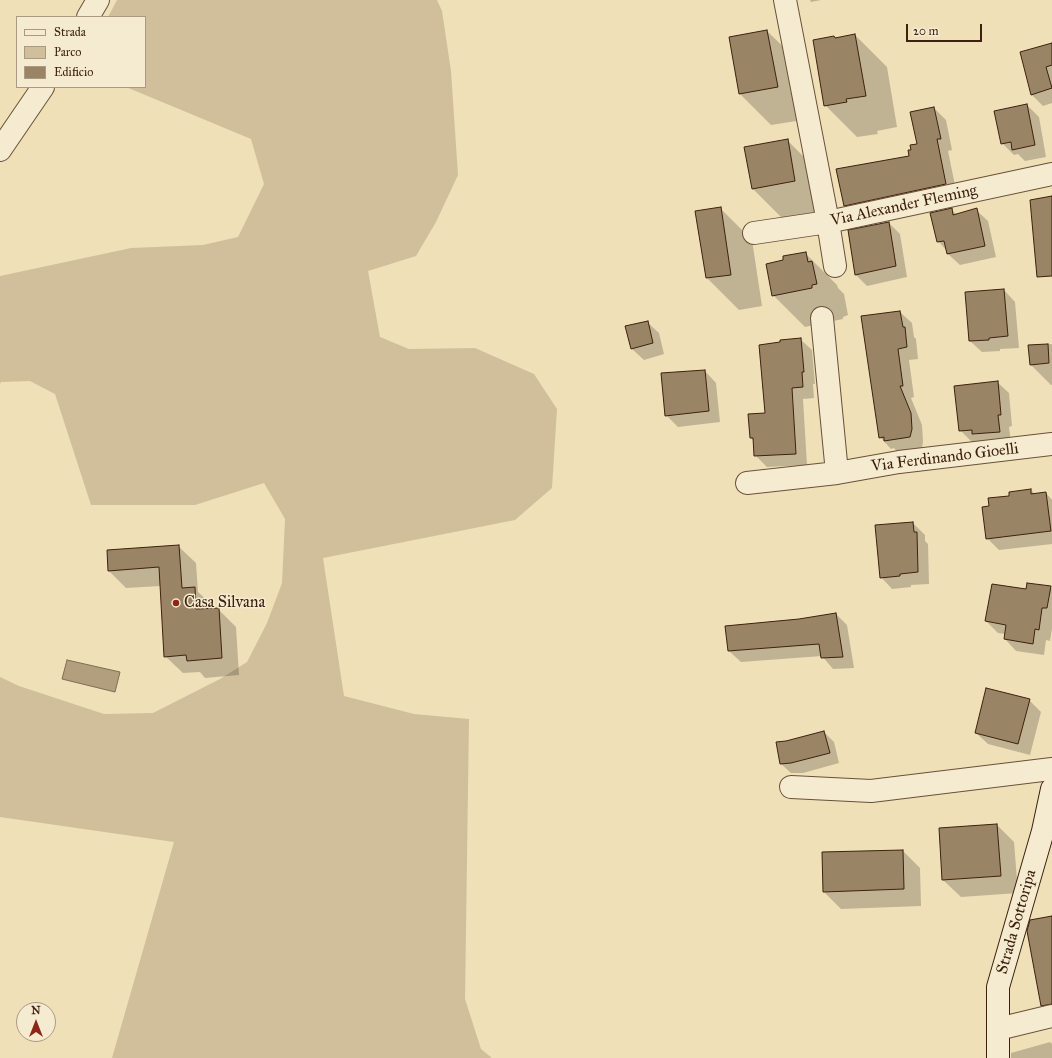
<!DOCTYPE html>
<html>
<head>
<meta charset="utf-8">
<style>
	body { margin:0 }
	#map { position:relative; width:1052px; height:1058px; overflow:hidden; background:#efe0b8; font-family:"IM FELL Great Primer",serif }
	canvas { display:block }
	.legend { position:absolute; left:16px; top:16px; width:130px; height:72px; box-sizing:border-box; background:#f5ebd1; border:1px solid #ab9a83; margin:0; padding:5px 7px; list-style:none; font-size:12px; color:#3d200e }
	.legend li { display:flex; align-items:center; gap:8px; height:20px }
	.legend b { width:20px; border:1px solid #ab9a83 }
	.north { position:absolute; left:16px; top:1002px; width:40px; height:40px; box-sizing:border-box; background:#f5ebd1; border:1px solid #ab9a83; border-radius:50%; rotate:0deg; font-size:11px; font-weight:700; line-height:16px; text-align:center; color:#3d200e }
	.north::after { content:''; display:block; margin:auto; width:14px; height:18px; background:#8f2418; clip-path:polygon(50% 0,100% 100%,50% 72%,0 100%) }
	.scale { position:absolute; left:906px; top:24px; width:76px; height:18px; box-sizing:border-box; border:2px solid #3d200e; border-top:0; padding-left:5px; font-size:12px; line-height:14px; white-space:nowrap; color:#3d200e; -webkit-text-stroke:3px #f5ebd1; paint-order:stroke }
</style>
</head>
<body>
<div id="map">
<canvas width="1052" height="1058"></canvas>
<ul class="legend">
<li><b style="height:5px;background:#f5ebd1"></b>Strada</li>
<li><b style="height:11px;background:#d1bf9b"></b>Parco</li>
<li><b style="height:11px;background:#9a8466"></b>Edificio</li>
</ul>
<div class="north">N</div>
<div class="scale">20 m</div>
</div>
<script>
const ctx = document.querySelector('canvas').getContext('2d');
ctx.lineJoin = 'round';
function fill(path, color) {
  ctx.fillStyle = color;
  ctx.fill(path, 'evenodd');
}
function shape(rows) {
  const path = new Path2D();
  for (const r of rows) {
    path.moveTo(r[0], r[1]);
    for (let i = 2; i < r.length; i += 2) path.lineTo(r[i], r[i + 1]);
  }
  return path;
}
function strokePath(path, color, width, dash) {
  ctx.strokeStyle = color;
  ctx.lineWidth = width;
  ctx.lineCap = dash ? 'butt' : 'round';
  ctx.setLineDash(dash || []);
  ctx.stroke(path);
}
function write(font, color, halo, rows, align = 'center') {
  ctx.font = font + ' "IM FELL Great Primer",serif';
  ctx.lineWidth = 3;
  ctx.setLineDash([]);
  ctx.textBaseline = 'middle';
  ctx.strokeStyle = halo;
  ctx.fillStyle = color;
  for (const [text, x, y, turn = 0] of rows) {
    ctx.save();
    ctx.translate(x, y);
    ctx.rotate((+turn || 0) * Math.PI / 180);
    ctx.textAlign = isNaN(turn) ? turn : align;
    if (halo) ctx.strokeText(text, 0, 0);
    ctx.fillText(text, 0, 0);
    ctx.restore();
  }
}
const green = shape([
	[117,0,437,0,442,11,451,71,458,175,436,222,416,256,368,271,380,337,409,349,475,348,534,374,557,409,552,488,515,520,323,558,344,696,414,714,469,719,465,999,481,1049,492,1058,112,1058,174,842,0,817,0,677,19,686,104,714,153,713,220,679,247,662,267,623,282,583,285,519,264,483,195,505,91,505,55,394,30,381,1,382,0,384,0,276,131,248,203,245,238,237,264,184,251,139,126,87,145,87,145,17,108,17]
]);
const water = shape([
	[67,660,120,672,115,692,62,679,67,660]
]);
const shadow = shape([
	[810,0,821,0,811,2],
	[767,31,799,62,809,119,771,125,740,94],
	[855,35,887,67,897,127,877,131,878,134,857,137,825,105,835,39],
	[1052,44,1052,103,1043,106,1031,94],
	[1027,105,1039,117,1046,157,1025,161,1018,154,1014,155,1002,143],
	[934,108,946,120,952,150,948,151,957,195,856,217,845,205,910,156,912,150,918,144],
	[787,140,819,172,826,213,784,220,753,189],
	[720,208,752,240,762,306,739,310,707,278,697,211],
	[951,209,957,215,976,210,988,221,996,257,960,265,948,254,947,251,938,241],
	[889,223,900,234,907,277,867,286,856,275],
	[805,253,837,285,838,288,844,294,848,315,843,317,843,319,805,327,773,295,785,261],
	[1004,290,1015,302,1019,348,1000,349,1000,351,982,352,970,341],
	[900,312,912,323,914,337,916,339,918,359,909,360,914,397,911,398,922,425,923,441,922,449,897,452,894,448,891,449,880,437],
	[647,322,659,333,664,354,644,360,632,349],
	[800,339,812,350,815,384,813,384,814,398,803,399,807,465,767,467,755,455,754,441,751,438,766,414],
	[1052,344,1052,385,1051,385,1030,364,1029,346],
	[705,371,716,383,720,422,678,427,666,415],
	[997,382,1009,393,1012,426,1009,427,1011,443,984,446,980,441,972,442,960,430],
	[1031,490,1035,494,1046,493,1052,500,1052,544,999,550,987,538,990,507,1010,497],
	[913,523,925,535,925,541,928,544,929,584,911,585,911,587,892,589,881,577],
	[178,546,196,563,198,592,212,605,212,610,218,609,236,627,239,675,205,678,200,672,183,673,165,656,161,586,126,588,109,571],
	[1050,587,1052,589,1052,629,1050,641,1046,640,1044,655,1016,651,1005,639,1005,634,998,633,986,621,1027,591],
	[836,614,847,625,854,668,833,669,822,656,741,662,729,651,799,620],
	[1029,700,1041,712,1030,755,988,744,976,733],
	[824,732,834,742,839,763,803,773,791,773,780,763],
	[997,825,1014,842,1018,893,961,897,943,880,940,829],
	[903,851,920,868,921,906,841,909,824,892],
	[1050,1042,1052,1044,1052,1058,1011,1058,1011,1053]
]);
const building = shape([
	[767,30,778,87,739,94,729,37,767,30],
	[855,34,866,96,846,99,847,102,824,106,813,40,834,36,835,38,855,34],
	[1052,43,1052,65,1046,67,1052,88,1031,95,1020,52,1052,43],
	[1027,104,1035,145,1012,150,1011,142,1001,144,994,111,1027,104],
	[934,107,941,139,937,139,946,184,844,206,836,169,909,156,908,150,911,150,910,145,917,144,910,112,934,107],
	[788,139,795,181,752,189,744,147,788,139],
	[1052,196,1052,276,1037,277,1030,200,1052,196],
	[721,207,731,275,706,278,695,211,721,207],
	[952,208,953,215,977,208,985,246,947,254,944,241,937,242,930,213,952,208],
	[889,222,896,266,855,275,848,230,889,222],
	[806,252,808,262,812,261,817,284,812,285,812,288,772,296,766,264,783,260,783,256,806,252],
	[1004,289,1008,336,989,338,989,340,969,341,965,292,1004,289],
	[900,311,903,327,905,327,907,347,898,349,903,386,900,386,911,413,912,429,910,437,884,441,884,437,879,438,861,316,900,311],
	[648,321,653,343,631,349,625,326,648,321],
	[801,338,804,372,802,372,803,387,792,388,796,454,754,456,753,438,750,438,748,414,765,413,759,345,780,342,780,340,801,338],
	[1048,344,1049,363,1030,365,1028,345,1048,344],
	[705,370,709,411,665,416,661,373,705,370],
	[998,381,1001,415,998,415,1000,432,972,434,972,430,959,431,954,386,998,381],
	[1031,489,1031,494,1046,492,1051,531,986,539,982,507,989,506,988,498,1009,496,1009,492,1031,489],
	[913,522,914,532,917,532,918,572,900,574,900,576,880,578,875,525,913,522],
	[179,545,182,588,195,587,196,609,219,608,222,658,187,661,186,655,164,657,159,567,108,571,107,550,179,545],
	[1027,583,1051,586,1047,608,1042,608,1039,630,1035,629,1033,644,1004,639,1006,625,985,621,992,584,1026,589,1027,583],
	[836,613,843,657,821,658,819,644,728,651,725,626,799,619,836,613],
	[986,688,1030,699,1018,744,975,733,986,688],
	[824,731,830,753,791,763,780,764,776,742,786,741,824,731],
	[997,824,1001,876,942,880,939,828,997,824],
	[903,850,904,889,823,892,822,852,903,850],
	[1052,916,1052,1004,1041,1006,1027,931,1030,920,1052,916]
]);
const street = shape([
	[785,0,828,222,835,266],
	[88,17,98,0],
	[0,150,43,87],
	[754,233,828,222,1052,174],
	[822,318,837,473],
	[747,483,837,473,899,462,1052,444],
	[791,787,871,791,1052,769],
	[998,1029,1052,1016]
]);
const secondary = shape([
	[998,1058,998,987,1043,831,1052,789]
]);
const markers = [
	[176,603,4,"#8f2418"]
];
const streetNames = [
	["Via Alexander Fleming",904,206,-12],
	["Via Ferdinando Gioelli",945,458,-7],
	["Strada Sottoripa",1017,922,-74]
];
const poiNames = [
	["Casa Silvana",184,603]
];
fill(green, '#d1bf9b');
fill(water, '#b29f7e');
strokePath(water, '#836c51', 1);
fill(shadow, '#0003');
fill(building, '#9a8466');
strokePath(building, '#3d200e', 1);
strokePath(street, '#6a5038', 24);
strokePath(secondary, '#3d200e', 24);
strokePath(street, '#f5ebd1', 22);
strokePath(secondary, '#f5ebd1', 22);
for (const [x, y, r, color] of markers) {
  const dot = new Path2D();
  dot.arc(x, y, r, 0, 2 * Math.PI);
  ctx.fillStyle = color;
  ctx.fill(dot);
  strokePath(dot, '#f5ebd1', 1.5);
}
write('16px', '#3d200e', '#f5ebd1', streetNames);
write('16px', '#3d200e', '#f5ebd1', poiNames, 'left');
</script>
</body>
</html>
